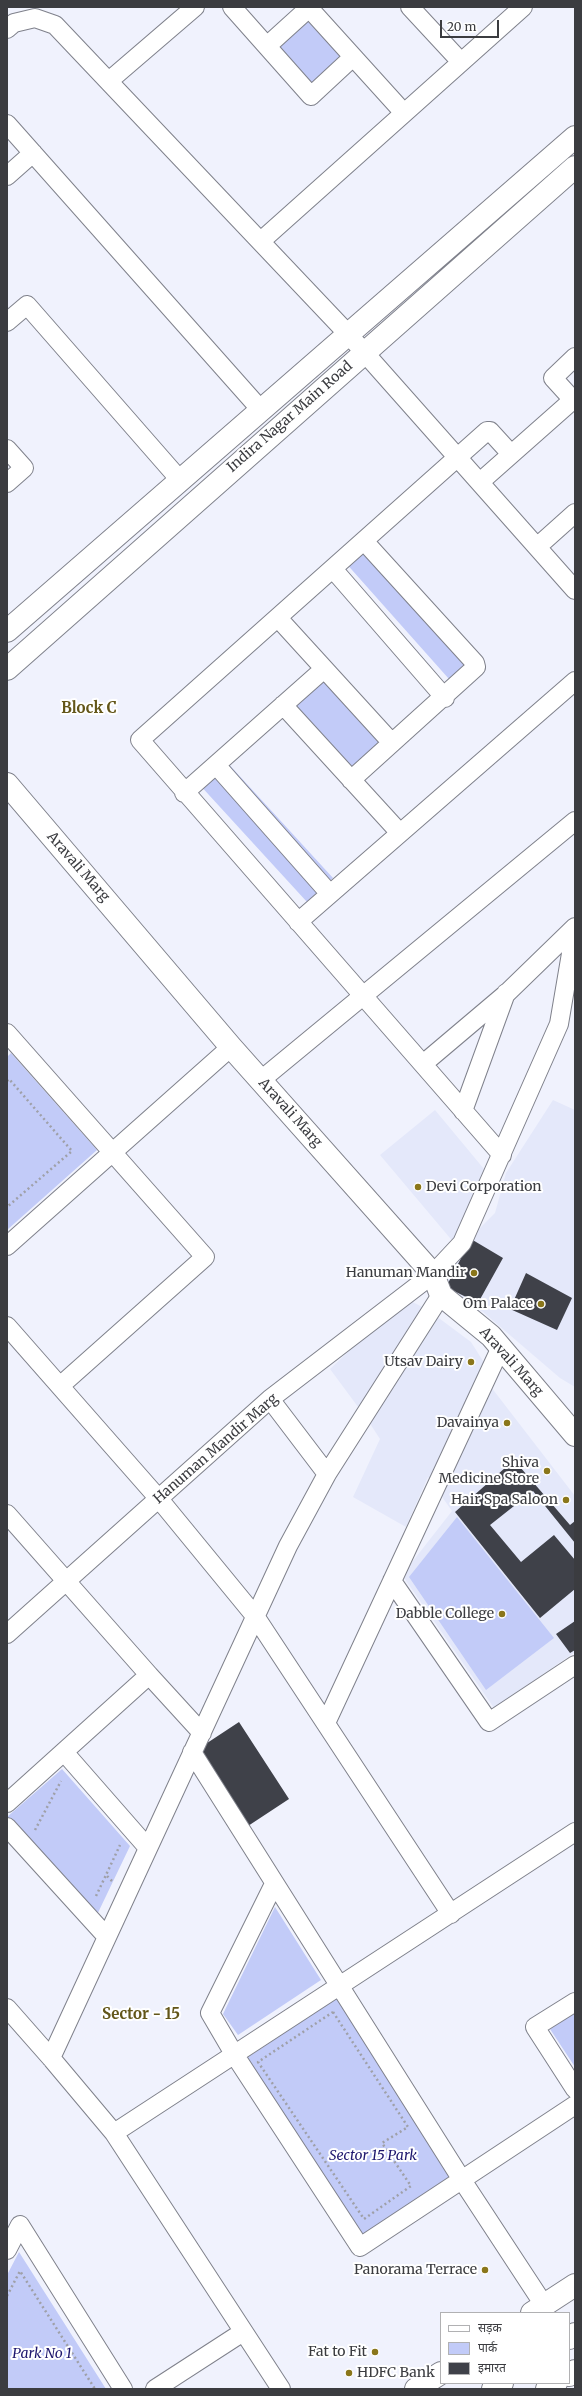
<!DOCTYPE html>
<html>
<head>
<meta charset="utf-8">
<style>
	body { margin:0 }
	#map { position:relative; width:582px; height:2396px; overflow:hidden; background:#f0f2fd; font-family:Merriweather,"Noto Sans Devanagari",serif }
	canvas { display:block }
	.frame { position:absolute; inset:0; border:8px solid #3b3c40; pointer-events:none }
	.legend { position:absolute; left:440px; top:2312px; width:130px; height:72px; box-sizing:border-box; background:#fff; border:1px solid #b1b1b3; margin:0; padding:5px 7px; list-style:none; font-size:12px; color:#3b3c40 }
	.legend li { display:flex; align-items:center; gap:8px; height:20px }
	.legend b { width:20px; border:1px solid #b1b1b3 }
	.scale { position:absolute; left:440px; top:20px; width:59px; height:18px; box-sizing:border-box; border:2px solid #3b3c40; border-top:0; padding-left:5px; font-size:12px; line-height:14px; white-space:nowrap; color:#3b3c40; -webkit-text-stroke:3px #fff; paint-order:stroke }
</style>
</head>
<body>
<div id="map">
<canvas width="582" height="2396"></canvas>
<div class="frame"></div>
<ul class="legend">
<li><b style="height:5px;background:#fff"></b>सड़क</li>
<li><b style="height:11px;background:#c2cbf8"></b>पार्क</li>
<li><b style="height:11px;background:#3f4149"></b>इमारत</li>
</ul>
<div class="scale">20 m</div>
</div>
<script>
const ctx = document.querySelector('canvas').getContext('2d');
ctx.lineJoin = 'round';
function fill(path, color) {
  ctx.fillStyle = color;
  ctx.fill(path, 'evenodd');
}
function shape(rows) {
  const path = new Path2D();
  for (const r of rows) {
    path.moveTo(r[0], r[1]);
    for (let i = 2; i < r.length; i += 2) path.lineTo(r[i], r[i + 1]);
  }
  return path;
}
function strokePath(path, color, width, dash) {
  ctx.strokeStyle = color;
  ctx.lineWidth = width;
  ctx.lineCap = dash ? 'butt' : 'round';
  ctx.setLineDash(dash || []);
  ctx.stroke(path);
}
function write(font, color, halo, rows, align = 'center') {
  ctx.font = font + ' Merriweather,serif';
  ctx.lineWidth = 4;
  ctx.setLineDash([]);
  ctx.textBaseline = 'middle';
  ctx.strokeStyle = halo;
  ctx.fillStyle = color;
  for (const [text, x, y, turn = 0] of rows) {
    ctx.save();
    ctx.translate(x, y);
    ctx.rotate((+turn || 0) * Math.PI / 180);
    ctx.textAlign = isNaN(turn) ? turn : align;
    if (halo) ctx.strokeText(text, 0, 0);
    ctx.fillText(text, 0, 0);
    ctx.restore();
  }
}
const built = shape([
	[553,1100,575,1110,575,1387,560,1378,483,1312,450,1294,440,1284,468,1236,475,1233,495,1213,506,1173],
	[435,1110,489,1175,455,1244,380,1155],
	[405,1298,428,1310,471,1342,483,1361,491,1387,575,1496,575,1652,494,1708,402,1575,452,1511,428,1477,406,1527,353,1497,380,1439,367,1419,330,1369]
]);
const green = shape([
	[305,18,342,58,308,89,271,49],
	[371,537,477,655,449,679,344,561],
	[326,670,386,736,349,769,289,703],
	[224,759,333,878,307,902,198,783],
	[11,1053,97,1150,7,1230,7,1057],
	[457,1517,554,1638,486,1690,409,1577],
	[62,1769,130,1846,95,1919,7,1817],
	[275,1907,321,1980,238,2035,223,2014],
	[337,1998,452,2176,361,2238,245,2059],
	[575,2013,575,2067,550,2029],
	[19,2252,106,2389,7,2389,7,2275]
]);
const building = shape([
	[471,1239,503,1258,478,1303,446,1287],
	[526,1273,572,1298,557,1330,510,1309],
	[514,1460,570,1525,575,1521,575,1543,533,1491,490,1525,521,1562,554,1535,575,1560,575,1589,540,1618,455,1512],
	[575,1621,575,1650,570,1653,556,1634],
	[239,1722,289,1799,248,1826,198,1749]
]);
const path = shape([
	[7,1081,9,1079,72,1151,7,1207],
	[35,1830,61,1781],
	[112,1881,106,1875,120,1845],
	[96,1896,106,1875],
	[333,2012,408,2127,382,2143,411,2186,364,2219,258,2062,333,2012],
	[7,2296,20,2271,95,2389]
]);
const street = shape([
	[232,7,311,96,353,57],
	[410,7,461,62],
	[309,8,404,113],
	[7,29,14,23,35,18,55,25,348,334,575,590],
	[267,46,310,7],
	[110,80,195,7],
	[7,124,261,410],
	[7,176,33,153],
	[261,241,523,7],
	[7,322,27,305,180,480],
	[573,400,553,378,575,357],
	[7,449,24,468,7,483],
	[480,482,575,398],
	[537,547,575,513],
	[333,569,445,698],
	[278,618,392,743],
	[283,705,400,833],
	[216,765,330,894],
	[351,780,476,667,475,663,364,541],
	[184,793,324,669],
	[298,922,575,681],
	[7,1033,205,1257,60,1386],
	[423,1064,507,993,575,927],
	[261,1080,575,821],
	[463,1111,506,993],
	[502,1155,140,740,487,431,490,431,511,454],
	[7,1246,231,1047],
	[7,1326,159,1499,255,1616,451,1914],
	[270,1399,327,1474],
	[7,1514,149,1675],
	[392,1581,489,1722,575,1665],
	[7,1634,270,1399,433,1274,462,1243,559,1024,575,930],
	[326,1723,501,1347],
	[64,1752,148,1848],
	[192,1752,462,2180,544,2305],
	[7,1803,149,1675,202,1733],
	[7,1827,107,1937],
	[274,1884,210,2013,234,2054,360,2247,575,2105],
	[575,2002,535,2027,575,2089],
	[7,2008,51,2058,114,2133,281,2389],
	[51,2058,288,1546,327,1474,441,1295],
	[114,2133,575,1832],
	[7,2250,20,2225,123,2389],
	[155,2389,243,2332]
]);
const secondary = shape([
	[7,631,575,137],
	[7,669,575,167],
	[7,784,231,1047,433,1274,441,1295,491,1336,575,1435],
	[532,2313,575,2285],
	[416,2389,441,2373]
]);
const highway = shape([
	[569,2338,575,2334],
	[569,2375,575,2371],
	[493,2389,502,2383],
	[547,2389,556,2383]
]);
const markers = [
	[418,1187,4,"#8a761a"],
	[474,1273,4,"#8a761a"],
	[541,1304,4,"#8a761a"],
	[471,1362,4,"#8a761a"],
	[507,1423,4,"#8a761a"],
	[547,1471,4,"#8a761a"],
	[566,1500,4,"#8a761a"],
	[502,1614,4,"#8a761a"],
	[485,2270,4,"#8a761a"],
	[375,2352,4,"#8a761a"],
	[349,2373,4,"#8a761a"]
];
const streetNames = [
	["Indira Nagar Main Road",290,417,-41],
	["Aravali Marg",78,867,49],
	["Aravali Marg",290,1113,48],
	["Aravali Marg",511,1362,48],
	["Hanuman Mandir Marg",216,1449,-41]
];
const poiNames = [
	["Devi Corporation",426,1187,"left"],
	["Hanuman Mandir",466,1273],
	["Om Palace",533,1304],
	["Utsav Dairy",463,1362],
	["Davainya",499,1423],
	["Shiva",539,1463],
	["Medicine Store",539,1479],
	["Hair Spa Saloon",558,1500],
	["Dabble College",494,1614],
	["Panorama Terrace",477,2270],
	["Fat to Fit",367,2352],
	["HDFC Bank",357,2373,"left"]
];
const parkNames = [
	["Sector 15 Park",373,2156],
	["Park No 1",42,2354]
];
const neighbourhoodNames = [
	["Block C",89,709],
	["Sector - 15",141,2015]
];
fill(built, '#e4e8fa');
fill(green, '#c2cbf8');
fill(building, '#3f4149');
strokePath(street, '#7f818b', 20);
strokePath(secondary, '#7f818b', 24);
strokePath(highway, '#7f818b', 24);
strokePath(path, '#9fa0a8', 2.5, [2, 3]);
strokePath(street, '#fff', 18);
strokePath(secondary, '#fff', 22);
strokePath(highway, '#fff', 22);
for (const [x, y, r, color] of markers) {
  const dot = new Path2D();
  dot.arc(x, y, r, 0, 2 * Math.PI);
  ctx.fillStyle = color;
  ctx.fill(dot);
  strokePath(dot, '#fff', 1.5);
}
write('14px', '#3b3c40', '#fff', streetNames);
write('14px', '#3b3c40', '#fff', poiNames, 'right');
write('italic 14px', '#1e176e', '#fff', parkNames);
write('bold 15px', '#635619', '#fff', neighbourhoodNames);
</script>
</body>
</html>
